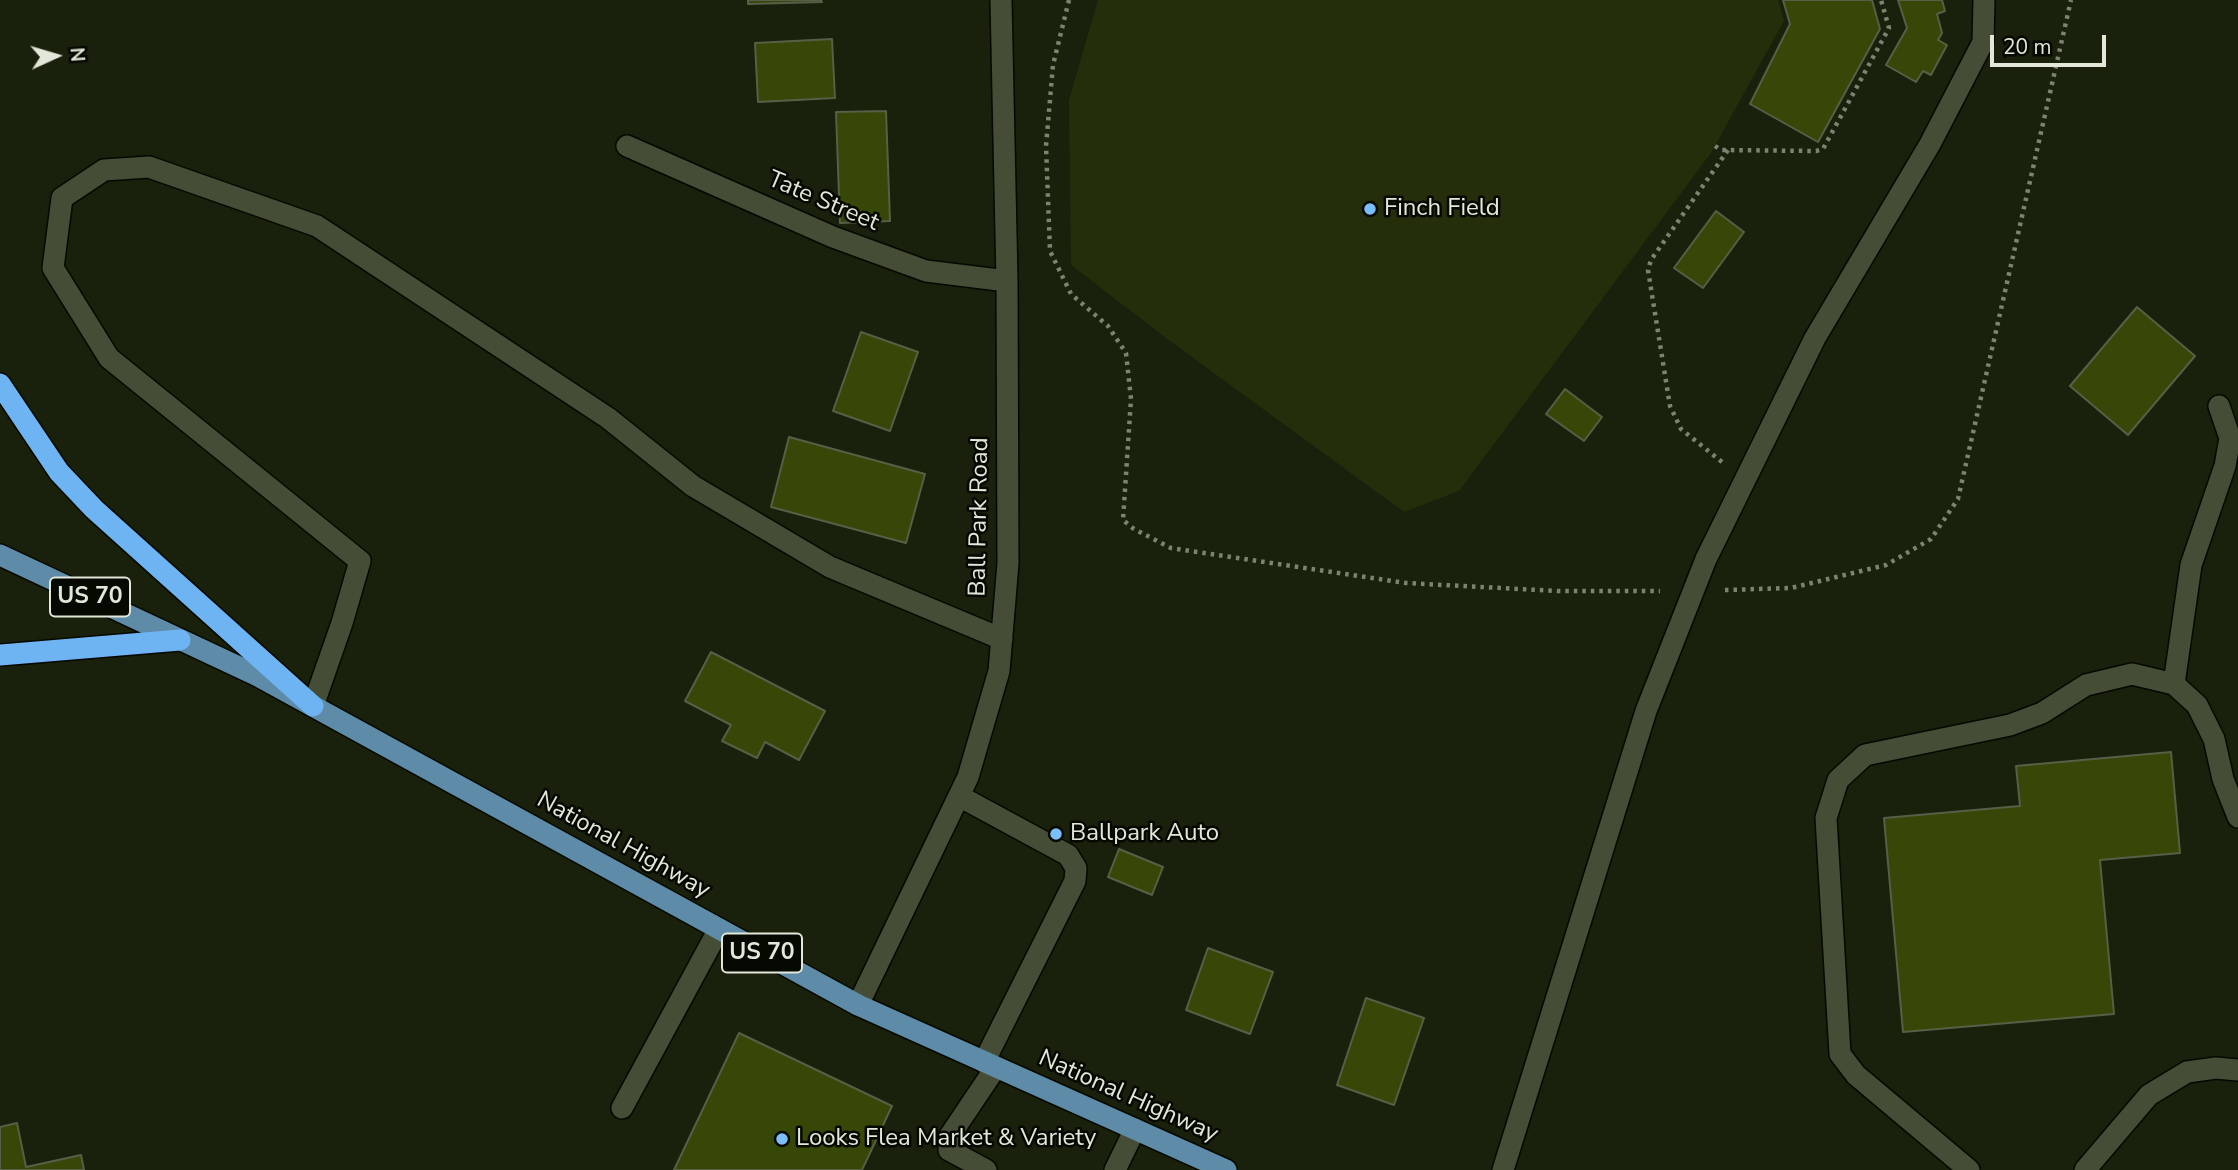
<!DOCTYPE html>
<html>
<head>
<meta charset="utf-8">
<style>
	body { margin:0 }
	#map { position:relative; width:2238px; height:1170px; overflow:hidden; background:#19200b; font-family:"Nunito Sans",sans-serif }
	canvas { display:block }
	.north { position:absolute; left:21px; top:21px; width:70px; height:70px; -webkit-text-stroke:5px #060802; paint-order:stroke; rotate:86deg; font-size:19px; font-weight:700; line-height:28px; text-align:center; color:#e2e7d9 }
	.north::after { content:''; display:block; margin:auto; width:24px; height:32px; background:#e2e7d9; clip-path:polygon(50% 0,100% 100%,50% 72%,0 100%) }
	.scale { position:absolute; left:1990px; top:35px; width:116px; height:32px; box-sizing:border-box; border:4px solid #e2e7d9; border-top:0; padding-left:9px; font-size:21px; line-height:24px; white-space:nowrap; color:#e2e7d9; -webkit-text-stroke:5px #060802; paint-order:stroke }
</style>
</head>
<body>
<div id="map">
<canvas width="2238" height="1170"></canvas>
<div class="north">N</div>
<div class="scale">20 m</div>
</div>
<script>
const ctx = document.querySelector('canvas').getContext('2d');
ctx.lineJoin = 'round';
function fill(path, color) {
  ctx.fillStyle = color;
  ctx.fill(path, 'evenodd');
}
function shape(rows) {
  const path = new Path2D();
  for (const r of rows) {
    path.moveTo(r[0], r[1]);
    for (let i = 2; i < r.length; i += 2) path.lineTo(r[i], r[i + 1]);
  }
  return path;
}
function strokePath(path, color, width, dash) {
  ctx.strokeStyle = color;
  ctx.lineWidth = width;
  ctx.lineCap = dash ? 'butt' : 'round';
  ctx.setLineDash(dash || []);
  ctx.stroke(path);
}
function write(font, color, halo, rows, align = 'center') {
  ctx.font = font + ' "Nunito Sans",sans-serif';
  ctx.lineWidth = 5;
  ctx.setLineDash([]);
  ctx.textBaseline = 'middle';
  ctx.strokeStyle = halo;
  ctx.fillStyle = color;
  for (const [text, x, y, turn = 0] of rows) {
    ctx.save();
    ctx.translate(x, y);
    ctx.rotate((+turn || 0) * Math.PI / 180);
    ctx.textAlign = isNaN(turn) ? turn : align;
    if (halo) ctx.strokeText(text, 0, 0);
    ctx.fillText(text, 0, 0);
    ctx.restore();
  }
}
const green = shape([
	[1098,0,1778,0,1784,21,1711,153,1459,491,1404,512,1170,341,1071,265,1069,100]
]);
const building = shape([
	[748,0,821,0,822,2,748,4,748,0],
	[1783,0,1872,0,1880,29,1818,142,1750,104,1790,24,1783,0],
	[1898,0,1942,0,1945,11,1937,14,1942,33,1938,40,1947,45,1931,75,1923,71,1916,82,1886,65,1907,28,1898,0],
	[832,39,835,98,758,102,755,43,832,39],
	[886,111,890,221,840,223,836,112,886,111],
	[1716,211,1744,232,1703,288,1674,268,1716,211],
	[2137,307,2195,356,2128,435,2070,386,2137,307],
	[861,332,918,352,890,431,833,411,861,332],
	[1565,389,1602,417,1584,441,1546,414,1565,389],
	[789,437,925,474,906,543,771,507,789,437],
	[711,652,825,711,799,760,765,742,757,758,722,741,731,725,685,701,711,652],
	[2171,752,2180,853,2100,860,2114,1014,1903,1032,1884,818,2020,806,2016,766,2171,752],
	[1119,849,1163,867,1152,895,1108,877,1119,849],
	[1208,948,1273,972,1250,1034,1186,1010,1208,948],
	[1366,998,1424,1018,1394,1105,1337,1085,1366,998],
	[739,1033,892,1106,862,1170,674,1170,739,1033],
	[17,1123,26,1167,81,1155,84,1170,0,1170,0,1127,17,1123]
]);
const path = shape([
	[1069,0,1053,65,1046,146,1050,251,1071,294,1108,326,1126,353,1131,399,1123,520,1134,529,1171,548,1406,583,1557,591,1660,591],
	[1715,146,1721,150,1816,151,1823,149,1889,28,1881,0],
	[1722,462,1681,429,1670,406,1648,270,1651,260,1728,150],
	[1725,590,1791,588,1886,565,1931,539,1958,499,2071,0]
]);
const minor = shape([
	[627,146,833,237,926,271,1007,281],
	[2174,684,2191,565,2225,466,2230,438,2219,406],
	[313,706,342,623,360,561,109,358,53,268,62,198,104,170,149,167,317,226,608,418,693,486,830,567,1002,639],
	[959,796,1068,855,1076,868,1075,881,984,1062],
	[858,1005,968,777,999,671,1008,563,1007,281,1001,0],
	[622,1108,719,929],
	[986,1170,949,1150,949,1137,996,1067],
	[1115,1170,1135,1129],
	[1503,1170,1646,711,1706,559,1815,338,1930,144,1983,42,1984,0],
	[1969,1170,1856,1075,1840,1054,1826,818,1838,780,1865,755,2010,725,2042,713,2086,685,2132,674,2174,684,2197,705,2214,739,2223,779,2238,817],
	[2085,1170,2149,1095,2187,1072,2216,1068,2238,1070]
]);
const major = shape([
	[0,555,258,676,858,1005,1226,1170]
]);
const highway = shape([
	[0,384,59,472,94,509,313,706],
	[0,655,180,640]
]);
const markers = [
	[1370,209,7,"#7cbef9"],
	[1056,834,7,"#7cbef9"],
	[782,1139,7,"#7cbef9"]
];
const shields = [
	[90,597,80],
	[762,953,80]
];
const shieldNames = [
	["US 70",90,597],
	["US 70",762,953]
];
const streetNames = [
	["Tate Street",823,202,23],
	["Ball Park Road",980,517,-89],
	["National Highway",623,846,29],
	["National Highway",1128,1097,24]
];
const poiNames = [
	["Finch Field",1384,209],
	["Ballpark Auto",1070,834],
	["Looks Flea Market & Variety",796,1139]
];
fill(green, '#242e0b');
fill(building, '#374708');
strokePath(building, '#575f47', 2);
strokePath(minor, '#050900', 24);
strokePath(major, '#050900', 24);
strokePath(highway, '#050900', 24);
strokePath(path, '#7d8372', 4.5, [3.5, 5]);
strokePath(minor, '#454d36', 21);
strokePath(major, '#5e8ba7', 21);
strokePath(highway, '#6eb4f2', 21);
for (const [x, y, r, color] of markers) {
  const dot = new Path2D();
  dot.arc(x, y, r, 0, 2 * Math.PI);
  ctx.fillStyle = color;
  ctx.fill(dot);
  strokePath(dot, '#060802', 2.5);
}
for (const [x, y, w] of shields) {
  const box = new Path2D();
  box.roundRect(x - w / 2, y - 19.5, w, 39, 5);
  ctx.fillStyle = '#060802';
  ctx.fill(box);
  strokePath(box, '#e2e7d9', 2);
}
write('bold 23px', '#e2e7d9', null, shieldNames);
write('24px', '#e2e7d9', '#060802', streetNames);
write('24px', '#e2e7d9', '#060802', poiNames, 'left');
</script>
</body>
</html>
